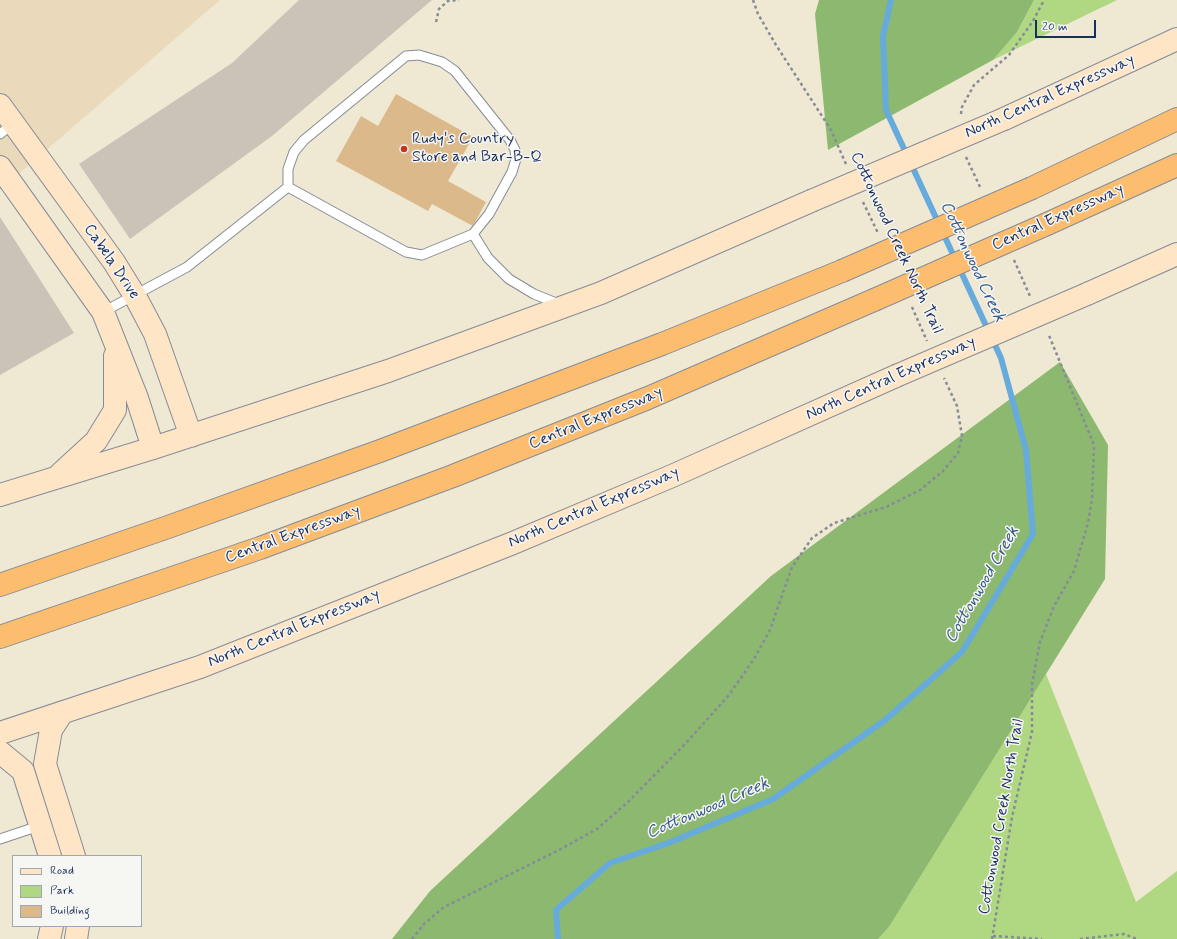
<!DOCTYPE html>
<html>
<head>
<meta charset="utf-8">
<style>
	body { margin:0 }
	#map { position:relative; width:1177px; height:939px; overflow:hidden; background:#efe9d3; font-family:Mynerve,sans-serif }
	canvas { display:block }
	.legend { position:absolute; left:12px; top:855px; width:130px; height:72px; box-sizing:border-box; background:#f6f6f2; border:1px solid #9ea6b7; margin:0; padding:5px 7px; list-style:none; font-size:12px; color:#1b2f5e }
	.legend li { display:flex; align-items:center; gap:8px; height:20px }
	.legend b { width:20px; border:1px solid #9ea6b7 }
	.scale { position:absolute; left:1035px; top:20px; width:61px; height:18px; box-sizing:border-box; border:2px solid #1b2f5e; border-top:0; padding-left:5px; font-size:12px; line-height:14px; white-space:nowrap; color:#1b2f5e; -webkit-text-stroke:3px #f6f6f2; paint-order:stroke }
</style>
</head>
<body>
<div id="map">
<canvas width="1177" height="939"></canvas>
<ul class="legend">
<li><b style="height:5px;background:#fee5c5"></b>Road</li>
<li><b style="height:11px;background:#b0d781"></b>Park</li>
<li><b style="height:11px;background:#dbb98b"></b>Building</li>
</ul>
<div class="scale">20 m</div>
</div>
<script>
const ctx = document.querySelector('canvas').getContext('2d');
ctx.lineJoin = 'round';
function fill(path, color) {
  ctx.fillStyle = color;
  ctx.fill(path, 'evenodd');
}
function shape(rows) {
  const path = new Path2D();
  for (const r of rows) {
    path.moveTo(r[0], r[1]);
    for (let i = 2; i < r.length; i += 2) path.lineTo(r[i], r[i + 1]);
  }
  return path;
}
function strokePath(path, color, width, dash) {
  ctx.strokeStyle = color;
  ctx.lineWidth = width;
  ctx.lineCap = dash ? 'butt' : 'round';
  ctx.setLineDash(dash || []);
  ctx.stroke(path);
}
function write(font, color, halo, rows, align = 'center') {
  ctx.font = font + ' Mynerve,sans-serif';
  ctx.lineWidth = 3;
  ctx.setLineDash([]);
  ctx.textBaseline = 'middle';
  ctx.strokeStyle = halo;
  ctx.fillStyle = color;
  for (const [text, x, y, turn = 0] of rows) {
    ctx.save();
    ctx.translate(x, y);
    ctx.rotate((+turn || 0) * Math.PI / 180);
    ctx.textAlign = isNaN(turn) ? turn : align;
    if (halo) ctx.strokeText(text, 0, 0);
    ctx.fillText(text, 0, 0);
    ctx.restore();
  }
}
const built = shape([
	[0,0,220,0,0,190]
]);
const industrial = shape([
	[299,0,432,0,272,136,130,239,79,164,232,63],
	[0,217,74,333,0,375]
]);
const green = shape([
	[1034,0,1117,0,993,60,1017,32],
	[1046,674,1136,902,1177,871,1177,939,878,939,889,927]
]);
const forest = shape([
	[819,0,1034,0,1017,32,993,60,828,150,815,14],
	[1060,362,1108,445,1105,579,889,927,878,939,392,939,430,891,771,576]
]);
const stream = shape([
	[558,939,556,910,610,863,671,842,773,799,884,721,962,652,1033,534,1026,450,1001,358,886,110,883,36,891,0]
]);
const building = shape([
	[396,94,473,137,448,181,486,202,473,226,432,204,428,211,336,161,361,116,378,126]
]);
const path = shape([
	[753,0,758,14,776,45,831,130,846,164],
	[436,22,439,9,448,1,459,0],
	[961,114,962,107,974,85,1009,55,1033,21,1044,0],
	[966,157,981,189],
	[863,202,878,233],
	[1014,260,1030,296],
	[912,307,927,341],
	[993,936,1042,939],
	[412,939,424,924,444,907,555,852,597,829,628,802,687,742,729,695,754,659,770,630,792,567,812,538,834,523,886,507,920,490,943,471,958,453,962,436,957,406,944,378],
	[992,939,1012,817,1032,732,1032,684,1040,642,1054,606,1074,571,1088,523,1092,499,1094,445,1048,333],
	[1080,939,1124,934,1137,939]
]);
const lane = shape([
	[0,134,14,123],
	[473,234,488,258,509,279,534,294,561,305],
	[103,312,187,267,288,187,288,169,294,152,304,140,406,56,419,55,442,62,455,71,510,140,515,150,516,159,512,172,489,214,473,234,422,255,406,252,288,187],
	[0,839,42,825]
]);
const secondary = shape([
	[0,105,114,262,135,296,155,334,191,436],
	[1004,119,1177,39],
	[0,167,103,312,137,398,153,448],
	[1087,294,1177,254],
	[60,474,96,441,115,410,115,356],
	[0,495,153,448,388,371,601,293,811,201],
	[62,713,51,730,45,764,74,856],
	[0,733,200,667,513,543,672,476,896,376],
	[0,752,23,771,50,856],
	[49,939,52,926],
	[76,939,78,926]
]);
const highway = shape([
	[1032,188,1177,119],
	[1047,224,1177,165],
	[0,585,168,527,380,451,662,344,842,271],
	[0,637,260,548,453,476,648,398,874,300]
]);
const secondaryBridge = shape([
	[811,201,1004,119],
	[896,376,1087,294]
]);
const highwayBridge = shape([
	[842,271,1032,188],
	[874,300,1047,224]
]);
const markers = [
	[404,149,4,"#c8321e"]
];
const streetNames = [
	["North Central Expressway",1050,97,-24],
	["Central Expressway",1058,218,-24],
	["Cottonwood Creek North Trail",896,243,65],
	["Cabela Drive",111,262,56],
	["North Central Expressway",891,379,-24],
	["Central Expressway",596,419,-22],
	["North Central Expressway",594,508,-23],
	["Central Expressway",293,535,-20],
	["North Central Expressway",294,629,-22],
	["Cottonwood Creek North Trail",1002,817,-80]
];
const poiNames = [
	["Rudy's Country",412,140],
	["Store and Bar-B-Q",412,158]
];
const waterNames = [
	["Cottonwood Creek",972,262,65],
	["Cottonwood Creek",983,585,-60],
	["Cottonwood Creek",708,809,-23]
];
fill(built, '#ead9ba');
fill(industrial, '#cac3b8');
fill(green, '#b0d781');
fill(forest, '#8cb86f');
strokePath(stream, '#66abdc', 6);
fill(building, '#dbb98b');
strokePath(lane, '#858c98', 11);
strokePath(secondary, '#858c98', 24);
strokePath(highway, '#858c98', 24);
strokePath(path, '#858c98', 2.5, [3, 3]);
strokePath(lane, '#fff', 9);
strokePath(secondary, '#fee5c5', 22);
strokePath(highway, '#fcbd6f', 22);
strokePath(secondaryBridge, '#858c98', 24, []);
strokePath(highwayBridge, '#858c98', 24, []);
strokePath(secondaryBridge, '#fee5c5', 22);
strokePath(highwayBridge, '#fcbd6f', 22);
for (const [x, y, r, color] of markers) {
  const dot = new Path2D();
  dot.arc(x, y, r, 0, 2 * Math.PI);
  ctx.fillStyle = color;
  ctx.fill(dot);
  strokePath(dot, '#f6f6f2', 1.5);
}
write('16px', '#1b2f5e', '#f6f6f2', streetNames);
write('16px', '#1b2f5e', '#f6f6f2', poiNames, 'left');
write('italic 17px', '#355a8a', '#f6f6f2', waterNames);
</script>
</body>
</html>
